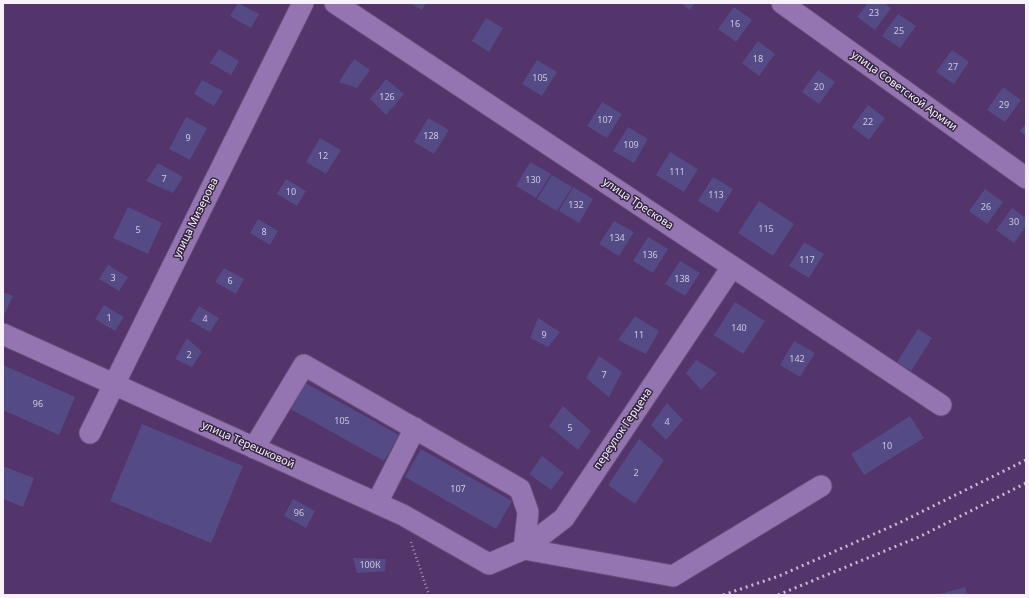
<!DOCTYPE html>
<html>
<head>
<meta charset="utf-8">
<style>
	body { margin:0 }
	#map { position:relative; width:1029px; height:598px; overflow:hidden; background:#53346b; font-family:"Noto Sans",sans-serif }
	canvas { display:block }
	.frame { position:absolute; inset:0; border:4px solid #f8f1fe; pointer-events:none }
</style>
</head>
<body>
<div id="map">
<canvas width="1029" height="598"></canvas>
<div class="frame"></div>
</div>
<script>
const ctx = document.querySelector('canvas').getContext('2d');
ctx.lineJoin = 'round';
function fill(path, color) {
  ctx.fillStyle = color;
  ctx.fill(path, 'evenodd');
}
function shape(rows) {
  const path = new Path2D();
  for (const r of rows) {
    path.moveTo(r[0], r[1]);
    for (let i = 2; i < r.length; i += 2) path.lineTo(r[i], r[i + 1]);
  }
  return path;
}
function strokePath(path, color, width, dash) {
  ctx.strokeStyle = color;
  ctx.lineWidth = width;
  ctx.lineCap = dash ? 'butt' : 'round';
  ctx.setLineDash(dash || []);
  ctx.stroke(path);
}
function write(font, color, halo, rows, align = 'center') {
  ctx.font = font + ' "Noto Sans",sans-serif';
  ctx.lineWidth = 3;
  ctx.setLineDash([]);
  ctx.textBaseline = 'middle';
  ctx.strokeStyle = halo;
  ctx.fillStyle = color;
  for (const [text, x, y, turn = 0] of rows) {
    ctx.save();
    ctx.translate(x, y);
    ctx.rotate((+turn || 0) * Math.PI / 180);
    ctx.textAlign = isNaN(turn) ? turn : align;
    if (halo) ctx.strokeText(text, 0, 0);
    ctx.fillText(text, 0, 0);
    ctx.restore();
  }
}
const building = shape([
	[238,3,259,14,251,28,230,16],
	[409,3,426,3,422,10],
	[681,3,695,3,690,10],
	[868,3,884,3,891,8,875,30,857,17],
	[734,7,752,20,736,42,718,29],
	[898,14,916,26,900,48,882,36],
	[486,18,503,28,489,52,472,41],
	[758,41,775,54,759,76,742,63],
	[219,49,239,61,231,75,210,63],
	[952,50,969,62,954,84,936,72],
	[354,59,370,70,357,88,339,82],
	[537,60,557,72,542,96,522,84],
	[818,70,835,82,819,104,802,92],
	[386,79,404,94,386,115,370,99],
	[202,80,223,91,214,106,194,94],
	[1003,87,1021,100,1005,122,987,110],
	[602,102,622,114,607,138,587,126],
	[868,105,885,118,869,140,852,127],
	[186,117,207,128,190,160,169,149],
	[428,118,449,130,434,154,414,142],
	[1026,123,1026,136,1020,131],
	[628,127,648,139,634,163,613,151],
	[320,138,341,150,326,174,306,162],
	[670,152,698,169,684,192,656,175],
	[530,162,551,174,536,198,516,186],
	[158,163,183,177,173,193,146,181],
	[552,175,572,187,557,211,537,199],
	[713,177,733,189,718,213,698,201],
	[286,179,306,191,297,206,277,194],
	[573,187,593,199,579,223,559,211],
	[985,189,1003,202,987,224,969,211],
	[759,201,794,224,773,256,738,233],
	[128,207,162,223,148,254,113,238],
	[1012,208,1026,218,1026,226,1014,243,996,230],
	[258,219,278,231,270,245,250,233],
	[614,221,634,232,619,256,599,244],
	[648,237,668,249,653,273,633,261],
	[804,242,824,254,809,278,789,266],
	[680,261,700,273,685,296,665,284],
	[108,265,128,277,119,291,99,279],
	[224,268,244,279,236,294,215,282],
	[3,292,13,296,5,313,3,313],
	[735,302,765,321,743,354,714,335],
	[104,305,124,317,115,331,95,319],
	[199,306,219,318,210,332,190,321],
	[635,316,659,331,646,354,618,340],
	[538,318,560,332,548,347,530,338],
	[918,329,932,338,911,371,897,362],
	[187,338,202,352,192,367,175,359],
	[794,341,815,353,800,377,780,365],
	[599,356,622,372,609,397,586,378],
	[696,360,717,373,701,390,686,373],
	[3,365,75,397,59,435,3,410],
	[300,380,399,435,384,461,285,406],
	[667,403,683,420,666,440,651,425],
	[563,406,591,431,578,450,549,426],
	[910,416,924,438,864,475,851,454],
	[142,424,243,466,211,543,110,501],
	[639,439,664,460,635,504,608,485],
	[421,449,512,501,496,529,405,477],
	[542,456,564,473,551,490,529,474],
	[3,466,34,478,23,507,3,499],
	[293,499,315,511,306,528,284,516],
	[353,558,386,559,385,571,357,573],
	[965,587,968,595,937,595]
]);
const path = shape([
	[411,542,429,595]
]);
const minor = shape([
	[335,3,941,405],
	[782,3,1026,178],
	[3,334,403,515,489,564,524,549,564,518,732,267],
	[90,433,303,3],
	[254,448,304,365,520,489,528,512,524,549,673,576,821,486],
	[377,503,415,428]
]);
const rail = shape([
	[723,595,779,576,899,523,1026,460],
	[778,595,921,536,1026,483]
]);
const numberNames = [
	["23",874,13],
	["16",735,24],
	["25",899,31],
	["18",758,59],
	["27",953,67],
	["105",540,78],
	["20",819,87],
	["126",387,97],
	["29",1004,105],
	["107",605,120],
	["22",868,122],
	["128",431,136],
	["9",188,138],
	["109",631,145],
	["12",323,156],
	["111",677,172],
	["7",164,179],
	["130",533,180],
	["10",291,192],
	["113",716,195],
	["132",576,205],
	["26",986,207],
	["30",1014,222],
	["115",766,229],
	["5",138,230],
	["8",264,232],
	["134",617,238],
	["136",650,255],
	["117",807,260],
	["3",113,278],
	["138",682,279],
	["6",230,281],
	["1",109,318],
	["4",205,319],
	["140",739,328],
	["9",544,335],
	["11",639,335],
	["2",189,355],
	["142",797,359],
	["7",604,375],
	["96",38,404],
	["105",342,421],
	["4",667,422],
	["5",570,428],
	["10",887,446],
	["2",636,473],
	["107",458,489],
	["96",299,513],
	["100К",370,565]
];
const streetNames = [
	["улица Советской Армии",904,91,36],
	["улица Трескова",638,204,34],
	["улица Мизерова",196,218,-64],
	["переулок Герцена",623,429,-56],
	["улица Терешковой",248,445,24]
];
fill(building, '#544b86');
strokePath(minor, '#664e78', 23);
strokePath(path, '#aa98b9', 2.5, [1, 3]);
strokePath(minor, '#9575b1', 21);
strokePath(rail, '#c8bad3', 3, [2, 4]);
write('9px', '#cfc8e0', null, numberNames);
write('11px', '#f8f1fe', '#32243d', streetNames);
</script>
</body>
</html>
